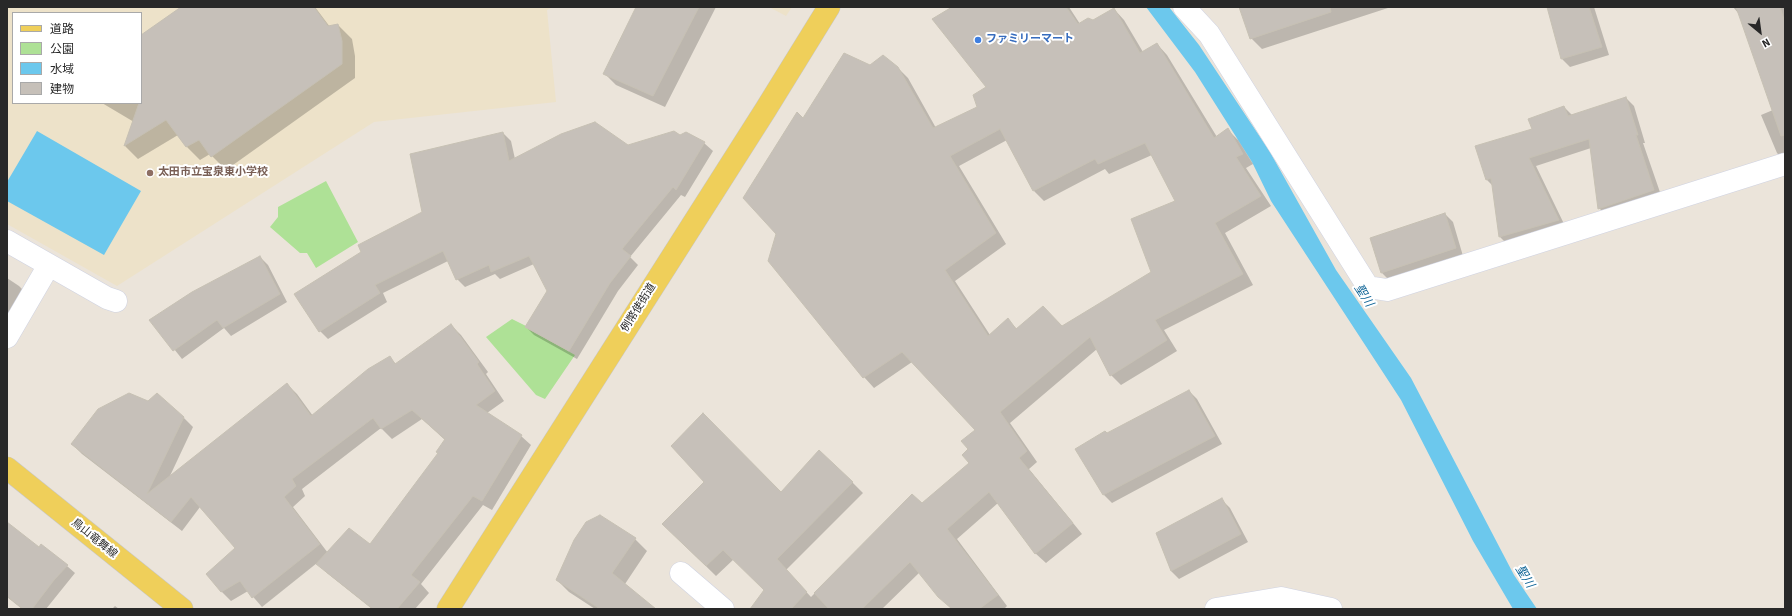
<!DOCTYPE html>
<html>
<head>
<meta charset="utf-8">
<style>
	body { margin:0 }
	#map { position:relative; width:1792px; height:616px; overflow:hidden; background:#ebe4da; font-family:"Source Sans 3","Noto Sans JP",sans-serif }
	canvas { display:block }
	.frame { position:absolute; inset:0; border:8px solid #282828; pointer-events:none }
	.legend { position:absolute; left:12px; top:12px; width:130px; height:92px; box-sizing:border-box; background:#fff; border:1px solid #a9a9a9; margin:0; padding:5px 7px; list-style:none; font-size:12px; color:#282828 }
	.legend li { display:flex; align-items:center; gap:8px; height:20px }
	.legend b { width:20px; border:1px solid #a9a9a9 }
	.north { position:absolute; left:1740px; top:12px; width:40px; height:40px; -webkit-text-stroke:3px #fff; paint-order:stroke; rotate:151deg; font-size:11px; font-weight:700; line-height:16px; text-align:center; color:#282828 }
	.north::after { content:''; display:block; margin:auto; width:14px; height:18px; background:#282828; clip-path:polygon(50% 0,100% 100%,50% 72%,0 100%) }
</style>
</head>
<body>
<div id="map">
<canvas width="1792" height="616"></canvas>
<div class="frame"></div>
<ul class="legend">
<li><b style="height:5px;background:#efcf5a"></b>道路</li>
<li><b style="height:11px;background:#aee196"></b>公園</li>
<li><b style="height:11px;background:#6cc8ed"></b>水域</li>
<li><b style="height:11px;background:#c6c0b9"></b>建物</li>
</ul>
<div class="north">N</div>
</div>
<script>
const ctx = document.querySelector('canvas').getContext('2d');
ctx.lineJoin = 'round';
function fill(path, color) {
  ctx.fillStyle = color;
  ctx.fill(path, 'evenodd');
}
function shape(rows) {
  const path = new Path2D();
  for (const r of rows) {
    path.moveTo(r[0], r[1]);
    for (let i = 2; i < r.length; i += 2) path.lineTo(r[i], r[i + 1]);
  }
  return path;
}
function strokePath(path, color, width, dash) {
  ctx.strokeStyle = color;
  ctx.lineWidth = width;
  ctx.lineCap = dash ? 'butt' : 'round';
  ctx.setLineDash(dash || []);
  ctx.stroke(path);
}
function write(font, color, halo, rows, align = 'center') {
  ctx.font = font + ' "Source Sans 3","Noto Sans JP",sans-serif';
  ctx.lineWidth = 4;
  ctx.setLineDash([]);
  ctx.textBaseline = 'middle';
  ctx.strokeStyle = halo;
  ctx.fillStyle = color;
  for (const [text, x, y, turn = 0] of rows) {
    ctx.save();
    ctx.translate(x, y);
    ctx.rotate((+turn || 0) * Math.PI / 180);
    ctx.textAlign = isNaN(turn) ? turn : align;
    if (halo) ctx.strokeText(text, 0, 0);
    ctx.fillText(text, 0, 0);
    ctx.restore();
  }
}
const education = shape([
	[7,7,553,7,547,10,556,102,374,122,117,286,7,224],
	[13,13,141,13,141,103,13,103],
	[769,7,792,7,786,16]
]);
const green = shape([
	[326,181,358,242,316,268,307,253,300,253,270,227,278,217,278,207],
	[512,319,526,326,525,327,575,355,545,399,536,395,486,337]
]);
const water = shape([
	[1146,7,1169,7,1199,45,1270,152,1336,270,1411,378,1514,575,1537,609,1513,609,1473,541,1401,400,1271,201,1252,162,1195,72],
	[37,131,141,191,104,255,7,201,7,182]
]);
const shadow = shape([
	[182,7,315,7,330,27,338,25,352,39,355,56,355,78,226,170,210,154,200,160,187,147,178,135,138,159,125,146,134,122,102,103,141,103,141,36],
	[638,7,716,7,665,107,616,85,605,74],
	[954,7,1069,7,1080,24,1093,21,1114,9,1124,20,1143,52,1157,44,1167,55,1217,137,1227,129,1238,140,1253,164,1246,168,1271,206,1225,233,1253,285,1164,330,1177,351,1121,385,1111,375,1097,349,1010,423,1037,462,1029,469,1082,534,1046,563,1035,553,998,503,957,539,1007,606,1004,609,952,609,939,596,920,572,882,609,755,609,765,590,734,559,716,576,663,524,781,494,852,482,863,493,786,570,811,597,912,495,922,505,970,464,969,449,976,430,912,362,874,388,864,377,769,261,777,234,803,119,870,67,898,68,908,78,936,128,978,107,988,87],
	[1007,140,1034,191,1044,201,1105,169,1109,174,1152,155,1177,202,1152,273,1063,327,1017,329,1008,320,990,335,955,281,1006,244,959,166],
	[1240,7,1391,7,1262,49,1251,38],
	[1548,7,1594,7,1609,55,1570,67,1562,59],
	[1733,7,1785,7,1785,161,1777,153,1761,115,1773,110,1739,14],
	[1626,98,1634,106,1645,143,1643,143,1662,198,1607,216,1599,208,1591,148,1536,166,1566,228,1508,245,1500,237,1493,186,1486,179,1533,130,1564,107,1572,115],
	[503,133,511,141,515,159,628,146,680,136,704,143,713,151,685,197,681,195,630,257,638,265,618,291,577,359,534,335,526,327,548,291,534,264,500,279,495,274,465,287,457,279,448,261,383,293,387,302,328,339,320,331,423,212],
	[1445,214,1453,222,1463,256,1390,281,1382,273,1372,238],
	[260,257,268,265,287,302,231,336,224,328,182,359,151,320],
	[7,278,19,286,27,294,7,325],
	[451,325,461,335,488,372,486,374,504,401,487,413,521,436,531,445,492,510,483,505,421,584,429,593,415,609,372,609,327,573,317,563,262,607,248,591,231,601,221,591,237,548,200,507,182,531,82,454,72,444,183,417,193,427,169,478,287,384,297,394,313,416,390,358,397,365],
	[422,419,445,440,439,453,370,545,328,553,293,507,305,496,302,489,381,428,392,439],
	[1189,391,1197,399,1222,444,1112,503,1104,495,1107,434],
	[1222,500,1230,508,1248,542,1179,579,1171,571,1157,533],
	[7,523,39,548,67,566,75,573,46,609,22,609,7,597],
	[635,539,647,551,625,584,654,609,595,609,569,592,557,580],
	[115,606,119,609,112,609]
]);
const building = shape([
	[181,7,314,7,328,26,338,24,342,41,342,64,211,157,199,140,186,147,166,120,124,146,139,103,141,103,141,35,181,7],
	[636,7,699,7,653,96,603,74,636,7],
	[952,7,1066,7,1078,24,1088,18,1093,20,1114,8,1140,53,1157,43,1214,138,1228,128,1243,154,1236,157,1261,196,1215,223,1243,274,1155,320,1167,340,1110,376,1090,337,1000,412,1027,451,1019,458,1073,523,1035,554,989,492,947,529,998,595,979,609,952,609,938,597,910,562,862,609,829,609,814,593,912,494,922,503,969,463,962,455,968,449,961,441,975,430,902,352,863,378,768,261,776,234,743,198,797,112,803,118,844,53,870,65,883,55,898,67,933,128,977,107,973,95,986,87,932,19,952,7],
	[1000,129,1033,191,1095,159,1098,164,1145,143,1175,201,1131,219,1151,272,1062,326,1043,306,1016,329,1008,318,988,336,945,270,996,233,950,156,1000,129],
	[1239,7,1330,7,1331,12,1250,39,1239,7],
	[1547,7,1589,7,1602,47,1561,59,1547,7],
	[1736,7,1780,7,1785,23,1785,135,1781,136,1736,7],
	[1626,97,1638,135,1636,135,1654,190,1598,209,1589,139,1529,158,1559,220,1499,237,1491,178,1486,180,1475,146,1532,129,1528,119,1564,106,1568,116,1626,97],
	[595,122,628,145,674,131,680,135,686,132,705,142,676,190,673,187,622,249,631,256,610,283,569,351,525,327,547,291,529,256,491,272,489,265,456,280,443,251,375,285,380,293,319,332,294,294,361,252,358,245,422,212,410,154,503,132,509,161,561,134,595,122],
	[1445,213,1456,248,1381,273,1370,238,1445,213],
	[260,256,280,294,223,328,217,320,173,351,149,320,192,292,260,256],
	[451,324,479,362,477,364,495,391,476,405,522,435,482,501,473,496,411,575,420,582,397,609,373,609,316,564,349,528,370,544,438,453,436,452,445,439,412,410,381,429,373,418,292,479,296,486,284,497,320,544,252,598,240,581,221,592,206,574,235,548,191,497,171,522,71,444,98,409,129,393,148,401,157,393,184,417,147,494,287,383,311,416,368,369,390,356,395,364,451,324],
	[1189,390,1215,436,1103,495,1075,449,1105,431,1107,433,1189,390],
	[703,413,781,492,819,450,853,482,777,559,807,592,791,609,750,609,764,590,723,550,706,566,662,524,704,482,671,446,703,413],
	[1222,498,1241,534,1171,571,1156,533,1222,498],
	[600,515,636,538,612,573,656,609,600,609,556,580,574,540,586,522,600,515],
	[7,522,39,547,41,544,68,565,54,580,32,609,23,609,7,596,7,522]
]);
const minor = shape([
	[1184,7,1209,34,1368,287,1387,290,1785,164],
	[7,241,107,298,116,301],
	[7,337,49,265],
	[681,573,723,609],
	[1216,609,1281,598,1331,609]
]);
const major = shape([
	[7,468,182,609],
	[448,609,766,109,829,7]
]);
const markers = [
	[978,40,4,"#3f7fe0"],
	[150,173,4,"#8d6e63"]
];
const shopNames = [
	["ファミリーマート",986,40]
];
const educationNames = [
	["太田市立宝泉東小学校",158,173]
];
const streetNames = [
	["例幣使街道",639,308,-58],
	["鳥山竜舞線",94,539,39]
];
const waterNames = [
	["聖川",1363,296,57],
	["聖川",1524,577,58]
];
fill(education, '#ede2c9');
fill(green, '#aee196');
fill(water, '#6cc8ed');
fill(shadow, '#0003');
fill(building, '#c6c0b9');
strokePath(building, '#c6c0b3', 1);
strokePath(minor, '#cfd2e1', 23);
strokePath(major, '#c7c7c7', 23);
strokePath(minor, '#fff', 22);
strokePath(major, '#efcf5a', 22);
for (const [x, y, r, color] of markers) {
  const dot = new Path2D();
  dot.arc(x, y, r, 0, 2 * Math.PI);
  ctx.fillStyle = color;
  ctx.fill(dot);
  strokePath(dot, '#fff', 1.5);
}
write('bold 11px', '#366cbe', '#fff', shopNames, 'left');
write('bold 11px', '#785e54', '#fff', educationNames, 'left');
write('11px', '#282828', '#fff', streetNames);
write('italic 12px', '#0e6496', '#fff', waterNames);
</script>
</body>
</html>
